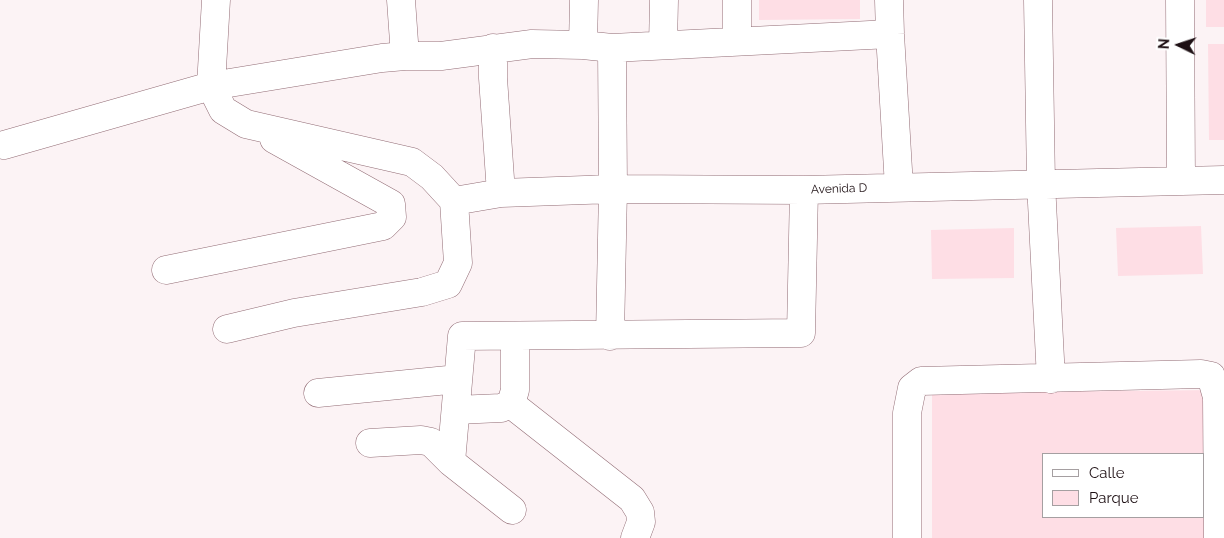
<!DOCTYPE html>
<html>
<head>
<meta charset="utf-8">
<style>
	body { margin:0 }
	#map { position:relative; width:1224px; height:538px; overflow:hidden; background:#fcf3f5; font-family:Raleway,sans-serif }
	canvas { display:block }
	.legend { position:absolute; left:1042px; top:453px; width:162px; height:65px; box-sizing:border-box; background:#fff; border:1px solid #a59fa1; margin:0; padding:6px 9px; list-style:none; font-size:15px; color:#1e1014 }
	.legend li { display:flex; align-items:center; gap:10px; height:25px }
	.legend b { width:25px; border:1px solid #a59fa1 }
	.north { position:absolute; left:1154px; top:20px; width:50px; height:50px; -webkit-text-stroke:4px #fff; paint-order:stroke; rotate:274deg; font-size:14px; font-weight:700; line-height:20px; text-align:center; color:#1e1014 }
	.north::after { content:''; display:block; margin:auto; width:18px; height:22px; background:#1e1014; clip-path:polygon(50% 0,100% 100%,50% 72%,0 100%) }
</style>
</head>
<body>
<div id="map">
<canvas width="1224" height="538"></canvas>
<ul class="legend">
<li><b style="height:6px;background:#fff"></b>Calle</li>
<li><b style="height:14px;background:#fedee5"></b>Parque</li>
</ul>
<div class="north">N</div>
</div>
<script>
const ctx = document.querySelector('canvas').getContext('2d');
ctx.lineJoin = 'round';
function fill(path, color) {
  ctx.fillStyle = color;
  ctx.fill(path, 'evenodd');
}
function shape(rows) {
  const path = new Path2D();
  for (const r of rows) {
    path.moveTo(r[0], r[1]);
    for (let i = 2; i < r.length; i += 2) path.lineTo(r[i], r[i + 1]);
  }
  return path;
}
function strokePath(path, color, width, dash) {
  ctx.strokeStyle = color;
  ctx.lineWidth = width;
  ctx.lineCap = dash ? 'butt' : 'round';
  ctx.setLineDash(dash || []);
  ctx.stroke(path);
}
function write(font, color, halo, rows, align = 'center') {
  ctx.font = font + ' Raleway,sans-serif';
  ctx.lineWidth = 4;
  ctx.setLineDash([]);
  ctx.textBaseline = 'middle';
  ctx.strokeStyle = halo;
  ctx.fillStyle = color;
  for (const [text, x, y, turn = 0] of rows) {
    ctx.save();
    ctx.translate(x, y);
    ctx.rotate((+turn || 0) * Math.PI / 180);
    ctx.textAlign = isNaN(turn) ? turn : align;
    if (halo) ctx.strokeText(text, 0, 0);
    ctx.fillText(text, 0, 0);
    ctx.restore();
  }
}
const green = shape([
	[759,0,860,0,860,19,759,20],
	[1206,0,1224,0,1224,27,1206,27],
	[1208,44,1224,44,1224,140,1209,140],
	[1201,226,1203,274,1118,276,1116,228],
	[1014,228,1014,278,932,279,931,230],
	[1213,390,1216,538,932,538,932,393],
	[1043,454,1203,454,1203,517,1043,517]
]);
const minor = shape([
	[216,0,211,86,223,110,246,124,412,162,432,177,454,201,458,263,448,284,422,292,294,313,227,329],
	[401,0,405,56],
	[889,0,890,34,899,187],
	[1038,0,1041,183,1051,379],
	[1180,0,1181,181],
	[737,41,737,0],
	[583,45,584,0],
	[663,45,664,0],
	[493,48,493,78,501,193],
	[4,145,211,86,382,58,405,56,441,56,532,44,583,45,612,48,890,34],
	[454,201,501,193,613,189,804,190,1224,180],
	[166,270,383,226,392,217,391,204,274,139],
	[610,336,613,189,612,48],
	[318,393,458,379],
	[511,404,632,499,640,512,641,522,635,538],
	[456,410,501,408,511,404,515,390,515,336],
	[370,443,421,440,431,442,451,462],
	[512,510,451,462,462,336,801,333,804,190],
	[907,538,907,413,912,388,921,381,1201,374,1211,376,1217,397,1218,538]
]);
const streetNames = [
	["Avenida D",839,189,-2]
];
fill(green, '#fedee5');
strokePath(minor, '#926c75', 29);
strokePath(minor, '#fff', 28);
write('12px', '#1e1014', '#fff', streetNames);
</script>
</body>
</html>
